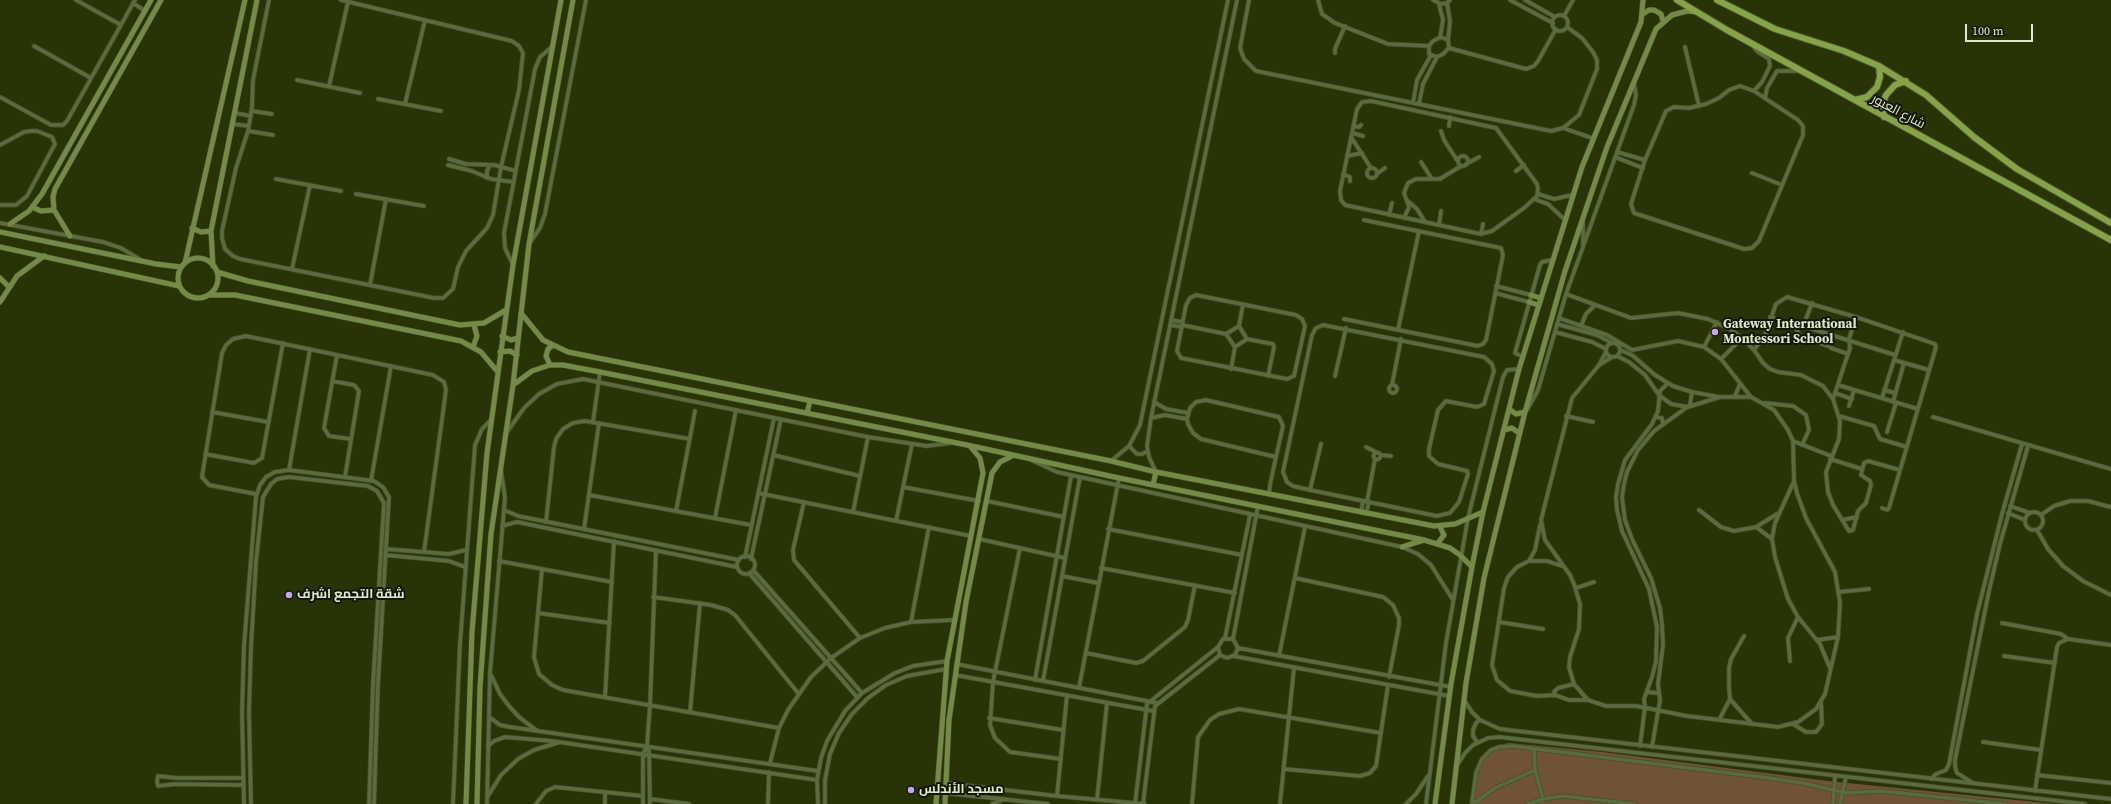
<!DOCTYPE html>
<html>
<head>
<meta charset="utf-8">
<style>
	body { margin:0 }
	#map { position:relative; width:2111px; height:804px; overflow:hidden; background:#283406; font-family:"Source Serif 4",serif }
	canvas { display:block }
	.scale { position:absolute; left:1965px; top:24px; width:68px; height:18px; box-sizing:border-box; border:2px solid #dfe8cf; border-top:0; padding-left:5px; font-size:12px; line-height:14px; white-space:nowrap; color:#dfe8cf; -webkit-text-stroke:3px #141907; paint-order:stroke }
</style>
</head>
<body>
<div id="map">
<canvas width="2111" height="804"></canvas>
<div class="scale">100 m</div>
</div>
<script>
const ctx = document.querySelector('canvas').getContext('2d');
ctx.lineJoin = 'round';
function fill(path, color) {
  ctx.fillStyle = color;
  ctx.fill(path, 'evenodd');
}
function shape(rows) {
  const path = new Path2D();
  for (const r of rows) {
    if (r.length === 3) {
      path.moveTo(r[0] + r[2], r[1]);
      path.arc(r[0], r[1], r[2], 0, 2 * Math.PI);
      continue;
    }
    path.moveTo(r[0], r[1]);
    for (let i = 2; i < r.length; i += 2) path.lineTo(r[i], r[i + 1]);
  }
  return path;
}
function strokePath(path, color, width, dash) {
  ctx.strokeStyle = color;
  ctx.lineWidth = width;
  ctx.lineCap = dash ? 'butt' : 'round';
  ctx.setLineDash(dash || []);
  ctx.stroke(path);
}
function write(font, color, halo, rows, align = 'center') {
  ctx.font = font + ' "Source Serif 4",Cairo,serif';
  ctx.lineWidth = 4;
  ctx.setLineDash([]);
  ctx.textBaseline = 'middle';
  ctx.strokeStyle = halo;
  ctx.fillStyle = color;
  for (const [text, x, y, turn = 0] of rows) {
    ctx.save();
    ctx.translate(x, y);
    ctx.rotate((+turn || 0) * Math.PI / 180);
    ctx.textAlign = isNaN(turn) ? turn : align;
    if (halo) ctx.strokeText(text, 0, 0);
    ctx.fillText(text, 0, 0);
    ctx.restore();
  }
}
const green = shape([
	[1509,743,1602,752,1828,781,2055,804,1469,804,1477,765,1481,757,1489,749,1498,745]
]);
const street = shape([
	[76,0,121,25],
	[269,0,253,80,252,107,248,131,236,168,222,231,222,238,225,249,233,256,240,259,434,298,443,298,453,289,458,267,466,251,487,228,493,215,501,167,519,90,523,53,519,46,512,41,341,0],
	[1249,0,1240,48,1244,59,1256,71,1551,131,1563,128,1579,115,1597,69,1597,60,1593,52,1582,38,1567,27],
	[1318,0,1322,14,1335,23,1388,44,1429,46],
	[1433,0,1441,4,1447,3,1450,0],
	[1510,0,1553,23],
	[1525,0,1555,17],
	[133,3,145,11],
	[1447,3,1450,21,1448,40,1449,48,1443,54,1437,57,1429,54,1429,46,1433,41,1441,37,1448,40],
	[1439,4,1443,20,1440,38],
	[1560,23,8],
	[1564,16,1573,0],
	[1752,45,1758,52,1769,59,1770,66,1762,82,1754,91],
	[34,46,91,78],
	[1685,47,1699,106],
	[1449,48,1526,69,1534,66,1538,61,1556,29],
	[1335,53,1335,49,1345,26],
	[297,80,360,93],
	[329,86,348,2],
	[1740,86,1754,91,1798,120,1803,126,1803,135,1759,241,1752,248,1744,249,1634,213,1631,204,1645,160,1666,111,1674,107,1689,108,1706,104,1719,98,1729,90,1740,86],
	[0,97,51,125,63,125,67,121,135,0],
	[1765,98,1767,88,1777,71,1799,71],
	[378,99,441,111],
	[1371,101,1496,128,1537,184,1538,189,1537,196,1524,208,1492,231,1481,234,1345,205,1341,200,1340,191,1357,109,1362,102,1371,101],
	[1413,103,1417,80,1431,55],
	[405,104,425,20],
	[1419,104,1423,84,1437,57],
	[252,111,272,114],
	[235,113,251,116],
	[233,124,249,126],
	[1353,126,1359,127,1361,125],
	[1449,126,1450,117],
	[1563,128,1592,138],
	[248,131,273,135],
	[1441,131,1444,140,1457,160],
	[1352,133,1363,136],
	[1351,137,1371,168],
	[0,145,24,132,31,131,37,131,52,137,55,144,27,196,16,205,0,205],
	[1617,152,1645,160],
	[1463,161,5],
	[1347,156,1362,153],
	[1615,157,1643,168],
	[449,159,466,164,494,165,516,171],
	[1421,162,1432,179],
	[1466,164,1479,157],
	[448,165,472,171,491,179,514,182],
	[1372,173,5],
	[1516,171,1524,165],
	[1378,173,1385,168],
	[1752,173,1782,185],
	[1343,174,1350,177,1350,181],
	[487,178,487,171,490,165],
	[276,179,341,191],
	[356,194,424,206],
	[1538,194,1554,199,1572,195],
	[1534,199,1548,204,1564,219],
	[1408,201,1417,209,1425,222],
	[1389,215,1392,203],
	[1404,218,1409,207,1404,193,1408,183,1416,179,1440,179,1461,166],
	[0,223,103,242,121,248,141,260],
	[1439,225,1441,211],
	[1481,234,1483,224],
	[529,244,540,228,545,214,586,0],
	[1584,244,1634,105,1636,95,1634,83],
	[513,265,505,248,504,233,535,69,540,57,553,46],
	[292,269,310,185],
	[370,285,386,199],
	[1496,286,1531,295],
	[1495,293,1529,302],
	[1566,294,1631,318,1678,313,1708,319,1730,329,1742,338,1754,350,1763,363,1770,369,1778,372,1801,375,1823,386,1833,399,1840,421,1839,439,1826,472,1828,492,1833,505,1849,531,1853,530,1858,511,1866,503,1871,485,1870,481,1861,475,1864,463,1868,461,1900,470],
	[1196,295,1296,315,1302,319,1305,326,1294,376,1287,379,1181,358,1177,351,1186,305,1190,298,1196,295],
	[1812,303,1804,324,1806,327,1895,355],
	[1770,317,1794,325,1801,337,1828,346],
	[1559,318,1607,335,1632,350,1678,341,1704,347,1721,359,1751,397],
	[1344,319,1478,346,1483,344,1486,340,1503,255,1501,248,1364,220],
	[1171,320,1183,322],
	[1557,324,1597,335,1612,343],
	[1170,325,1182,327],
	[1182,325,1226,334],
	[1323,325,1484,357,1492,364,1494,371,1484,404,1477,407,1446,401,1438,410,1429,449,1429,456,1438,464,1467,471,1468,474,1459,502,1450,513,1437,516,1310,490,1293,486,1287,482,1283,472,1312,335,1316,328,1323,325],
	[1239,326,1243,304],
	[1581,326,1586,314,1595,305],
	[1398,330,1419,231],
	[1555,332,1592,342,1606,349],
	[1247,339,1239,326,1226,334,1235,347,1247,339,1273,344,1274,347,1268,376],
	[1613,350,7],
	[1704,347,1717,322],
	[1831,348,1848,354],
	[1620,350,1632,355,1655,375,1673,386,1692,392,1719,397],
	[1754,350,1765,335,1776,304,1787,297,1856,317,1935,344,1936,347,1889,508,1887,510,1882,508],
	[337,355,324,428,329,436,351,439],
	[1523,357,1515,353,1540,265,1542,262,1552,260],
	[1612,357,1599,365,1572,398,1541,520,1545,540,1570,575,1574,584,1580,604,1579,629,1570,657,1569,667,1574,684,1588,700,1606,706,1636,706,1687,716,1778,727,1798,722,1816,709,1825,694,1838,637,1840,603,1835,572,1806,518,1797,493,1794,481,1793,441,1788,430,1774,410,1751,397,1720,397,1688,407,1671,404,1659,395,1645,375,1629,362,1617,356],
	[1721,359,1742,338],
	[1894,360,1929,370],
	[1599,365,1606,352],
	[1231,369,1235,347],
	[1335,376,1346,328],
	[332,381,354,385,359,391,345,477],
	[1393,389,4],
	[1392,385,1401,339],
	[1838,385,1918,409],
	[1884,390,1895,393],
	[1835,393,1852,399],
	[1735,396,1740,384],
	[1882,398,1903,332],
	[1833,399,1850,348,1849,339,1856,317],
	[1154,402,1166,409,1188,413],
	[1893,402,1904,363],
	[1765,403,1793,406,1806,415,1809,430,1802,445],
	[1849,406,1854,390],
	[1527,410,1538,390,1566,294,1583,247,1583,222],
	[212,412,268,422],
	[1566,416,1593,422],
	[1839,416,1874,426,1880,439,1907,447],
	[1655,417,1662,418,1663,424],
	[1933,417,2111,469],
	[1151,418,1165,415,1187,419],
	[593,422,600,372],
	[507,432,524,408,539,394,557,384,583,379,868,437,927,446,950,443],
	[1887,432,1896,403],
	[1793,441,1831,456],
	[1129,446,1137,454,1142,454,1148,451],
	[1366,447,1376,452],
	[1377,456,3.5],
	[205,454,254,463,262,458,283,343],
	[773,455,860,476],
	[1381,455,1391,456],
	[1830,459,1862,469],
	[1031,460,1057,472,1402,547,1418,554,1431,565,1453,600],
	[1111,461,1129,446,1140,425,1228,0],
	[289,470,310,349],
	[1156,472,1149,457,1147,446,1151,418,1237,0],
	[371,481,391,366],
	[1794,481,1775,523,1772,539,1775,557,1788,599,1798,617,1820,644,1830,668],
	[903,487,979,501],
	[1310,490,1321,444],
	[758,493,971,536],
	[256,494,209,485,202,477,222,353,226,345,233,339,246,336,433,375,444,382,446,390,424,552],
	[1269,494,1270,485,1276,457,1283,426,1279,417,1206,400,1196,402,1190,408,1187,419,1188,424,1193,433,1201,439,1276,457],
	[589,495,751,525],
	[987,501,1064,517],
	[804,502,793,550,794,560,860,638],
	[1367,502,1375,459],
	[2010,506,2030,513],
	[504,510,518,516,739,560],
	[1699,510,1721,527,1734,531,1756,527,1777,514],
	[676,511,695,411],
	[2034,521,9],
	[853,512,868,437],
	[1361,513,1363,501],
	[2008,513,2025,520],
	[1366,514,1369,502],
	[2041,515,2054,506,2070,501,2088,501,2111,507],
	[715,518,736,410],
	[1842,520,1857,517],
	[896,521,912,444],
	[546,522,554,447,556,439,563,429,573,423,585,421,690,439],
	[502,526,517,522,737,567],
	[1756,527,1772,539],
	[584,529,599,423],
	[1108,529,1242,555],
	[2037,530,2048,549,2063,566,2083,581,2111,595],
	[979,539,1065,558],
	[1020,548,993,682,990,725,995,738,1010,752,1061,759],
	[386,549,449,554,466,550],
	[385,555,449,561,465,567],
	[746,565,9],
	[745,557,774,418],
	[751,559,781,419],
	[499,561,612,582],
	[1529,561,1535,550,1540,525],
	[1101,568,1235,593],
	[542,569,534,657,539,674,552,685,563,690,779,728],
	[753,570,862,693],
	[749,573,857,697],
	[1062,576,1098,583],
	[1295,578,1383,597,1393,605,1399,618,1399,625,1389,677],
	[1576,588,1594,582],
	[1839,592,1869,589],
	[653,597,711,605,728,610,735,615,798,693],
	[538,613,610,623],
	[911,622,929,527],
	[1499,622,1543,629],
	[2002,623,2061,634,2068,639],
	[1744,636,1731,659,1729,668,1729,687,1730,699,1752,724],
	[1225,638,1250,515],
	[1233,639,1258,506],
	[1817,640,1838,637],
	[1238,648,1451,687],
	[1086,653,1136,663,1143,661,1185,627,1188,620,1195,585],
	[1233,656,1449,696],
	[1279,656,1305,527],
	[2004,656,2055,663],
	[1790,661,1788,638,1798,617],
	[956,664,1157,703],
	[491,675,500,694,509,706,519,717,536,730],
	[955,675,1153,711],
	[1035,680,1071,476],
	[1043,681,1080,477],
	[1574,684,1558,688,1554,692,1555,695,1569,700,1588,700],
	[1079,688,1119,478],
	[1647,692,1658,693],
	[1555,695,1537,696,1510,691,1497,680,1492,665,1504,588,1508,577,1517,567,1529,561,1547,561,1562,566],
	[605,697,614,541],
	[1464,700,1472,712,1480,720,1500,729,2111,799],
	[690,712,700,603],
	[489,717,500,725,510,727,818,771],
	[989,718,1063,730],
	[1719,720,1730,699],
	[1793,724,1806,732,1816,732,1822,724,1821,702],
	[1477,742,1473,736,1473,730,1476,723,1480,720],
	[1983,742,2041,750],
	[488,746,494,741,505,737,552,741,817,780],
	[647,746,649,752,650,804],
	[1640,746,1645,707,1644,699,1652,677,1656,661,1657,627,1649,589,1622,531,1617,510,1616,497,1618,484,1625,460,1652,424,1658,411,1660,391,1668,383],
	[1652,747,1660,700,1658,684,1663,645,1662,624,1660,608,1651,578,1632,539,1625,520,1622,497,1624,484,1627,472,1638,450,1654,431,1690,405,1692,392],
	[1534,749,1535,770,1543,799],
	[770,763,779,728,788,710,811,677,831,658,860,638,885,628,911,622,954,620],
	[1458,764,1465,753,1473,745,1488,738,1499,737,2085,804],
	[1284,769,1360,776,1370,773,1376,766,1388,685],
	[2037,775,2111,783],
	[243,778,176,778,158,776,157,781,158,786,175,784,244,785],
	[1931,779,1936,774,1946,770,1949,764,1977,614,2002,514,2022,444],
	[946,783,1057,796,1145,804],
	[1973,783,1957,773,1955,766,1955,760,1989,591,2000,544,2028,446],
	[2035,791,2057,647,2059,643,2068,639,2111,645],
	[945,793,1048,804],
	[488,796,501,775,518,759,534,750,560,742],
	[1057,796,1067,695],
	[650,799,689,804],
	[1097,800,1107,703],
	[244,804,242,712,244,646,256,497,260,485,266,477,275,472,289,470,374,481,383,487,389,497,378,684,374,804],
	[251,804,249,712,251,647,256,562,263,497,271,484,277,479,289,477,368,486,377,491,384,503,373,684,369,804],
	[453,804,460,644,475,445,482,429,491,420],
	[487,804,490,673,505,498,501,470],
	[536,804,546,791,555,787,643,796],
	[605,804,605,792],
	[643,804,643,754,647,746,650,705,656,550],
	[768,804,769,772],
	[818,804,817,780,821,758,827,741,845,711,862,693,895,673,913,666,947,661],
	[825,804,825,780,830,754,839,733,852,714,868,698,886,685,907,676,946,669],
	[992,804,1002,800],
	[1135,804,1147,704,1218,647,1223,639,1233,639,1238,648,1235,655,1227,658,1220,655,1218,647],
	[1143,804,1155,706,1220,655],
	[1192,804,1198,737,1210,720,1219,714,1239,709,1381,733],
	[1280,804,1294,668],
	[1406,804,1416,794,1428,776],
	[1426,804,1446,643,1468,518,1503,377,1507,370,1519,369],
	[1472,804,1476,773,1482,759,1491,750,1499,747,1513,746,1769,778,1803,783,1846,793,1881,791,2005,804],
	[1473,804,1495,788,1535,770],
	[1527,804,1543,799,1563,796,1635,804],
	[1833,804,1835,776],
	[1840,804,1846,777]
]);
const secondary = shape([
	[1643,14,1649,10,1654,10,1661,14,1663,21],
	[32,207,41,211,54,210],
	[10,224,29,211,42,194,151,0],
	[192,228,201,232,211,231],
	[0,232,156,264,181,267],
	[70,236,54,210,53,197,55,189,161,0],
	[0,247,179,286],
	[198,278,20],
	[185,263,245,0],
	[213,266,211,231,257,0],
	[217,272,248,281,460,325,484,323,506,310],
	[0,278,9,287],
	[209,295,235,295,461,341,481,352,497,371],
	[1531,295,1540,298],
	[0,302,17,276,44,256],
	[1529,302,1538,305],
	[521,313,543,340,568,352,1111,461,1156,472,1434,526,1455,524,1483,512],
	[502,336,511,340,518,338],
	[473,347,477,336,474,325],
	[500,352,510,351,517,355],
	[550,365,546,356,548,349,552,346],
	[513,385,532,371,550,365,563,365,600,372,967,445,1119,478,1424,540,1450,548,1460,555,1472,567],
	[1509,409,1516,414,1525,412],
	[807,413,810,401],
	[1504,430,1512,428,1519,433],
	[1153,485,1156,472],
	[1438,543,1444,535,1440,527],
	[1402,547,1424,540],
	[466,804,472,632,487,453,513,265,561,0],
	[477,804,480,687,491,534,513,385,529,244,573,0],
	[936,804,947,661,983,473,980,458,970,446],
	[945,804,949,720,966,602,992,473,1000,462,1012,456],
	[1435,804,1451,684,1472,567,1483,512,1519,369,1582,167,1641,22,1643,0],
	[1452,804,1466,683,1484,578,1525,412,1565,271,1607,147,1656,29,1672,15,1687,11,1697,12]
]);
const primary = shape([
	[1677,0,1727,30,2111,240],
	[1717,0,1775,29,1844,51,1879,66,1926,95,1974,137,2017,169,2111,223],
	[1855,100,1867,97,1877,87,1880,77,1879,66],
	[1884,117,1882,106,1886,95,1895,85,1906,81]
]);
const markers = [
	[1715,332,4,"#c6a6f0"],
	[289,595,4,"#c6a6f0"],
	[911,790,4,"#c6a6f0"]
];
const streetNames = [
	["شارع العبور",1898,112,28]
];
const poiNames = [
	["Gateway International",1723,325],
	["Montessori School",1723,340],
	["شقة التجمع اشرف",297,595],
	["مسجد الأندلس",919,790]
];
fill(green, '#705236');
strokePath(street, '#455126', 5);
strokePath(secondary, '#455126', 6);
strokePath(primary, '#455126', 8);
strokePath(street, '#5c6a40', 3.5);
strokePath(secondary, '#748a46', 5);
strokePath(primary, '#87a349', 6);
for (const [x, y, r, color] of markers) {
  const dot = new Path2D();
  dot.arc(x, y, r, 0, 2 * Math.PI);
  ctx.fillStyle = color;
  ctx.fill(dot);
  strokePath(dot, '#141907', 1.5);
}
write('13px', '#dfe8cf', '#141907', streetNames);
write('bold 13px', '#dfe8cf', '#141907', poiNames, 'left');
</script>
</body>
</html>
